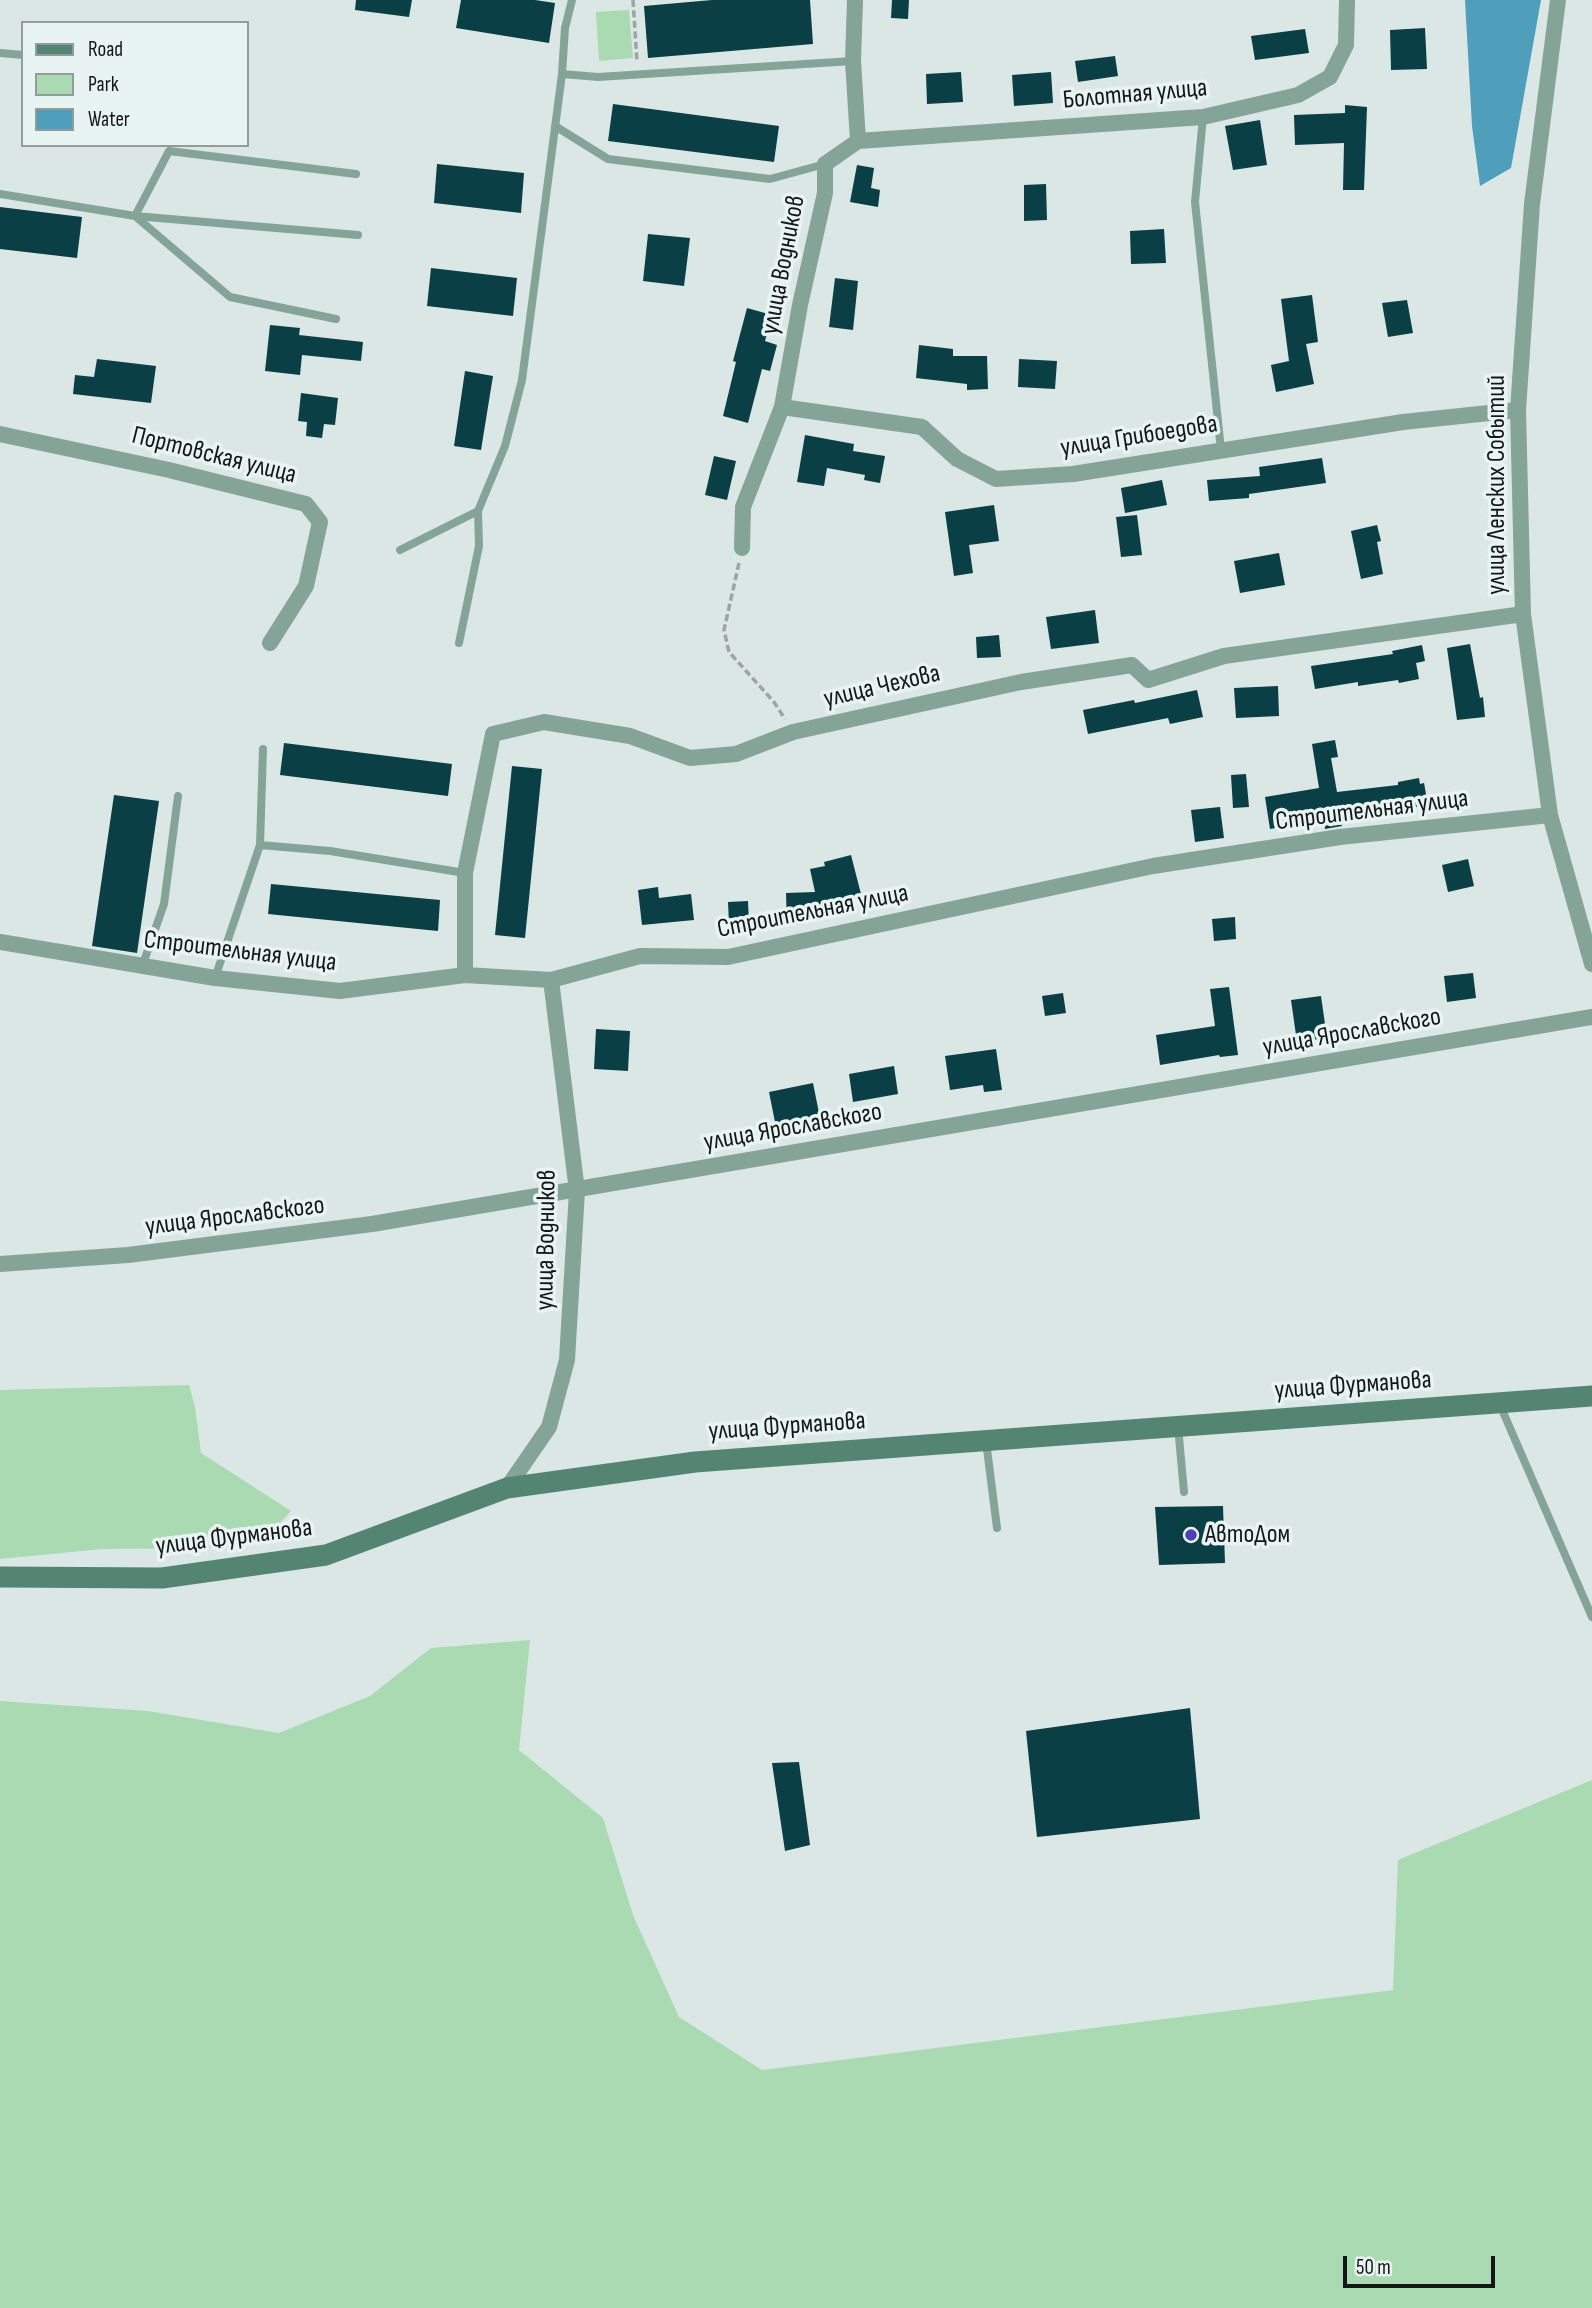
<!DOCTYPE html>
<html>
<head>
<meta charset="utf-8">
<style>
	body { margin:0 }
	#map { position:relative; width:1592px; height:2308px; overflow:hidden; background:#dbe7e5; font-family:"Sofia Sans Condensed",sans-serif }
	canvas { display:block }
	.legend { position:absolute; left:21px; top:21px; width:228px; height:126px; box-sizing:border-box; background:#e8f4f2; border:2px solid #939c9a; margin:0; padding:9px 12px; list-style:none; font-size:21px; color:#131716 }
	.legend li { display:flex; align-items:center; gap:14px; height:35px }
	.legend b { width:35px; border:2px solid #939c9a }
	.scale { position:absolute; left:1343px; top:2256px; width:152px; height:32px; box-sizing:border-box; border:4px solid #131716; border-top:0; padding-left:9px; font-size:21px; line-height:24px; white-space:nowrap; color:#131716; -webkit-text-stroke:5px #e8f4f2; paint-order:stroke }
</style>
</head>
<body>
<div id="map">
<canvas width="1592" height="2308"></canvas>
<ul class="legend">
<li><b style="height:9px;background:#548572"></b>Road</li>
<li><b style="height:19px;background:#aadab2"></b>Park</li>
<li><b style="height:19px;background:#4f9fbc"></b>Water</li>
</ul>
<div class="scale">50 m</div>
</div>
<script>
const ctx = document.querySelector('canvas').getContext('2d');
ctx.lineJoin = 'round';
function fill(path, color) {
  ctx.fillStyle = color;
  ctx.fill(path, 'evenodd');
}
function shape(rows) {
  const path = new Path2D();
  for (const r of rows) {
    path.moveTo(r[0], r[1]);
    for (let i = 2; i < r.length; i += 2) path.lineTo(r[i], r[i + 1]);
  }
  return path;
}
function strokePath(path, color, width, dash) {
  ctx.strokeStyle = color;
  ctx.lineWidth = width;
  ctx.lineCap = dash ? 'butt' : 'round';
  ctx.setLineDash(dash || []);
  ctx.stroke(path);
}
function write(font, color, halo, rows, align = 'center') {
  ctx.font = font + ' "Sofia Sans Condensed",sans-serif';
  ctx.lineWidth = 7;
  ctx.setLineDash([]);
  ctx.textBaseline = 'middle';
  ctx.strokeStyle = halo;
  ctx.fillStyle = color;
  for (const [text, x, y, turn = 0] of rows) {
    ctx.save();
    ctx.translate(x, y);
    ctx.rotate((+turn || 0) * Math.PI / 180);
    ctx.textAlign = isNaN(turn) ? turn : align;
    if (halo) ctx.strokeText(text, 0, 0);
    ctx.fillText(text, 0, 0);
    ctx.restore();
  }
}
const green = shape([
	[629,10,633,58,599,61,596,12],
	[189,1385,195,1407,201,1453,291,1511,265,1540,224,1548,102,1549,0,1559,0,1390],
	[530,1640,519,1750,603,1818,633,1915,679,2017,762,2070,1393,1990,1398,1860,1592,1780,1592,2308,0,2308,0,1701,148,1711,279,1733,370,1696,431,1648]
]);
const water = shape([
	[1465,0,1541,0,1511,168,1480,186,1472,126]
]);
const building = shape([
	[356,0,412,0,409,17,355,10],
	[461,0,535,0,555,3,549,43,456,28],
	[712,0,810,0,813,44,648,58,644,6],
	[892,0,909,0,908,19,891,18],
	[1425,28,1427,69,1391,70,1390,30],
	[1305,29,1309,53,1255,60,1251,36],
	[1115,56,1118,76,1078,82,1075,61],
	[961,72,963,102,927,104,926,74],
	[1051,72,1053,103,1014,106,1012,75],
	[613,104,779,126,774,162,608,141],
	[1345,105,1367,107,1364,190,1343,190,1344,143,1295,145,1294,115,1345,113],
	[1260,120,1267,165,1233,170,1225,126],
	[437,164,524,173,521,213,434,203],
	[857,165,874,168,871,188,880,190,878,207,850,202],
	[1046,184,1047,220,1024,221,1024,185],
	[0,207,82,217,77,258,0,249],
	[1164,229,1166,263,1131,264,1130,231],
	[648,234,690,238,684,286,643,281],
	[431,268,517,278,513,316,427,306],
	[835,278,858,281,853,330,829,327],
	[1312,295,1318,342,1306,344,1314,384,1276,392,1271,365,1289,361,1281,299],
	[1407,300,1413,333,1388,337,1382,303],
	[747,308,772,315,765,341,777,345,770,371,762,369,748,423,723,416,736,362,733,361],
	[270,325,300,328,299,335,363,342,361,361,302,355,300,375,265,371],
	[919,345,953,349,953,356,987,356,988,389,967,390,967,384,916,378],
	[97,359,156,366,151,403,73,394,75,375,94,377],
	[1019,359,1057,361,1055,389,1018,387],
	[465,371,493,376,481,450,454,446],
	[301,393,338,398,335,425,324,424,322,438,306,436,307,422,298,421],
	[805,435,854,444,853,451,885,456,880,483,864,480,865,475,827,468,824,486,797,482],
	[714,456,736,461,727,500,705,495],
	[1322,458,1326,483,1249,494,1249,498,1209,501,1207,480,1260,476,1259,467],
	[1162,480,1167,505,1125,513,1121,488],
	[994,505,999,541,969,545,973,573,954,576,945,512],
	[1137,515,1142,555,1121,557,1116,517],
	[1377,525,1381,541,1377,542,1383,574,1361,579,1351,531],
	[1279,553,1285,585,1240,593,1234,561],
	[1095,610,1099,643,1051,649,1046,617],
	[999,635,1001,657,977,658,976,637],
	[1470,644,1480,698,1483,697,1485,717,1457,720,1447,648],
	[1422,645,1425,661,1416,663,1419,679,1399,683,1398,680,1358,686,1358,682,1315,689,1311,666,1393,654,1392,651],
	[1278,686,1279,716,1236,718,1234,688],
	[1197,690,1203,717,1170,724,1168,718,1088,734,1083,710,1134,700,1135,703],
	[1335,740,1338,757,1331,758,1337,792,1398,785,1398,782,1419,778,1420,784,1424,783,1428,805,1403,809,1402,806,1340,814,1342,826,1325,829,1324,820,1270,829,1265,797,1319,788,1312,744],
	[284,743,452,764,448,796,280,775],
	[512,766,542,769,525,938,495,935],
	[1246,774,1249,807,1233,808,1231,775],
	[114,795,159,801,137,953,92,946],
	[1220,807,1224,838,1195,842,1191,810],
	[851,855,862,898,803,912,803,924,787,925,786,893,815,892,810,869,825,866,824,862],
	[1468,859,1474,886,1448,892,1442,865],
	[271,884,440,900,438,931,268,914],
	[658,887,659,898,691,894,694,920,642,925,638,890],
	[748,901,749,924,729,924,728,902],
	[1235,917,1236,939,1214,941,1212,919],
	[1473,973,1476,998,1447,1002,1444,976],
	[1229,987,1238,1055,1220,1057,1219,1055,1160,1065,1156,1035,1215,1026,1210,989],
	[1063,993,1066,1013,1045,1016,1042,996],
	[1321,996,1327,1038,1297,1042,1291,1000],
	[596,1029,630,1031,628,1071,594,1069],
	[996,1049,1002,1090,984,1092,983,1085,950,1090,945,1056],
	[894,1066,898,1094,853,1102,849,1074],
	[813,1083,820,1118,776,1127,769,1092],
	[1223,1506,1225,1563,1159,1565,1155,1507],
	[1190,1708,1200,1819,1037,1837,1026,1731],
	[799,1762,810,1845,785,1851,772,1763]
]);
const path = shape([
	[633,0,637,62],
	[739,563,724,630,729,652,774,702,785,719]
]);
const lane = shape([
	[0,53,23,55],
	[562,74,598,77,853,61],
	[1203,117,1195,202,1221,450],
	[555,126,608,159,770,179,825,164],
	[356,174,169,151,135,216,358,235],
	[0,194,135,216,230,297,336,319],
	[400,550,478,511,505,446,522,380,562,74,565,28,572,0],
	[459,643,479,546,478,511],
	[260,845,263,749],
	[143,964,164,904,178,796],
	[215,978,260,845,330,851,465,873],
	[1500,1405,1592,1617],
	[1178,1426,1184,1492],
	[986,1441,997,1528]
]);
const street = shape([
	[1558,0,1532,204,1518,410,1523,614,1550,815,1592,964],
	[858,141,1203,117,1298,95,1330,77,1346,45,1347,0],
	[782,407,922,427,957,459,996,479,1073,474,1403,422,1518,410],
	[0,434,169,470,306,504,320,522,306,586,270,643],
	[742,548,743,507,782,407,800,305,825,193,825,164,858,141,853,61,855,0],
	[0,942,215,978,340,991,465,975,551,980,640,956,728,957,1153,866,1340,837,1550,815],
	[465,975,465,873,493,734,544,722,630,736,690,758,736,754,793,732,1021,682,1132,665,1148,680,1224,656,1523,614],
	[0,1264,128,1255,372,1224,1592,1017],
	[507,1488,549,1427,567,1360,577,1191,551,980]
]);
const secondary = shape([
	[0,1577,162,1578,326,1555,507,1488,695,1462,1592,1396]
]);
const markers = [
	[1191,1535,7,"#4c40b7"]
];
const streetNames = [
	["Болотная улица",1135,95,-5],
	["улица Водников",784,265,-79],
	["улица Грибоедова",1139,437,-9],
	["Портовская улица",214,456,14],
	["улица Ленских Событий",1497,485,-90],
	["улица Чехова",882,687,-13],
	["Строительная улица",1372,811,-7],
	["Строительная улица",813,912,-11],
	["Строительная улица",240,952,7],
	["улица Ярославского",1352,1033,-10],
	["улица Ярославского",793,1128,-10],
	["улица Ярославского",235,1217,-7],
	["улица Водников",547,1240,-89],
	["улица Фурманова",1353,1386,-4],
	["улица Фурманова",787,1427,-4],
	["улица Фурманова",234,1538,-7]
];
const poiNames = [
	["АвтоДом",1205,1535]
];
fill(green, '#aadab2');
fill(water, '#4f9fbc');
fill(building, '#093f45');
strokePath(path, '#9ca5a4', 3.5, [7, 3.5]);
strokePath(lane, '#84a497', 8);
strokePath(street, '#84a497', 16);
strokePath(secondary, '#548572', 21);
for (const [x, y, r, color] of markers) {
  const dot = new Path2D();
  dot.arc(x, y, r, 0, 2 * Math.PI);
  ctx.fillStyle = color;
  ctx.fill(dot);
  strokePath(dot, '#e8f4f2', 2.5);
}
write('26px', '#131716', '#e8f4f2', streetNames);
write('26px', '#131716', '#e8f4f2', poiNames, 'left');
</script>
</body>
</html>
